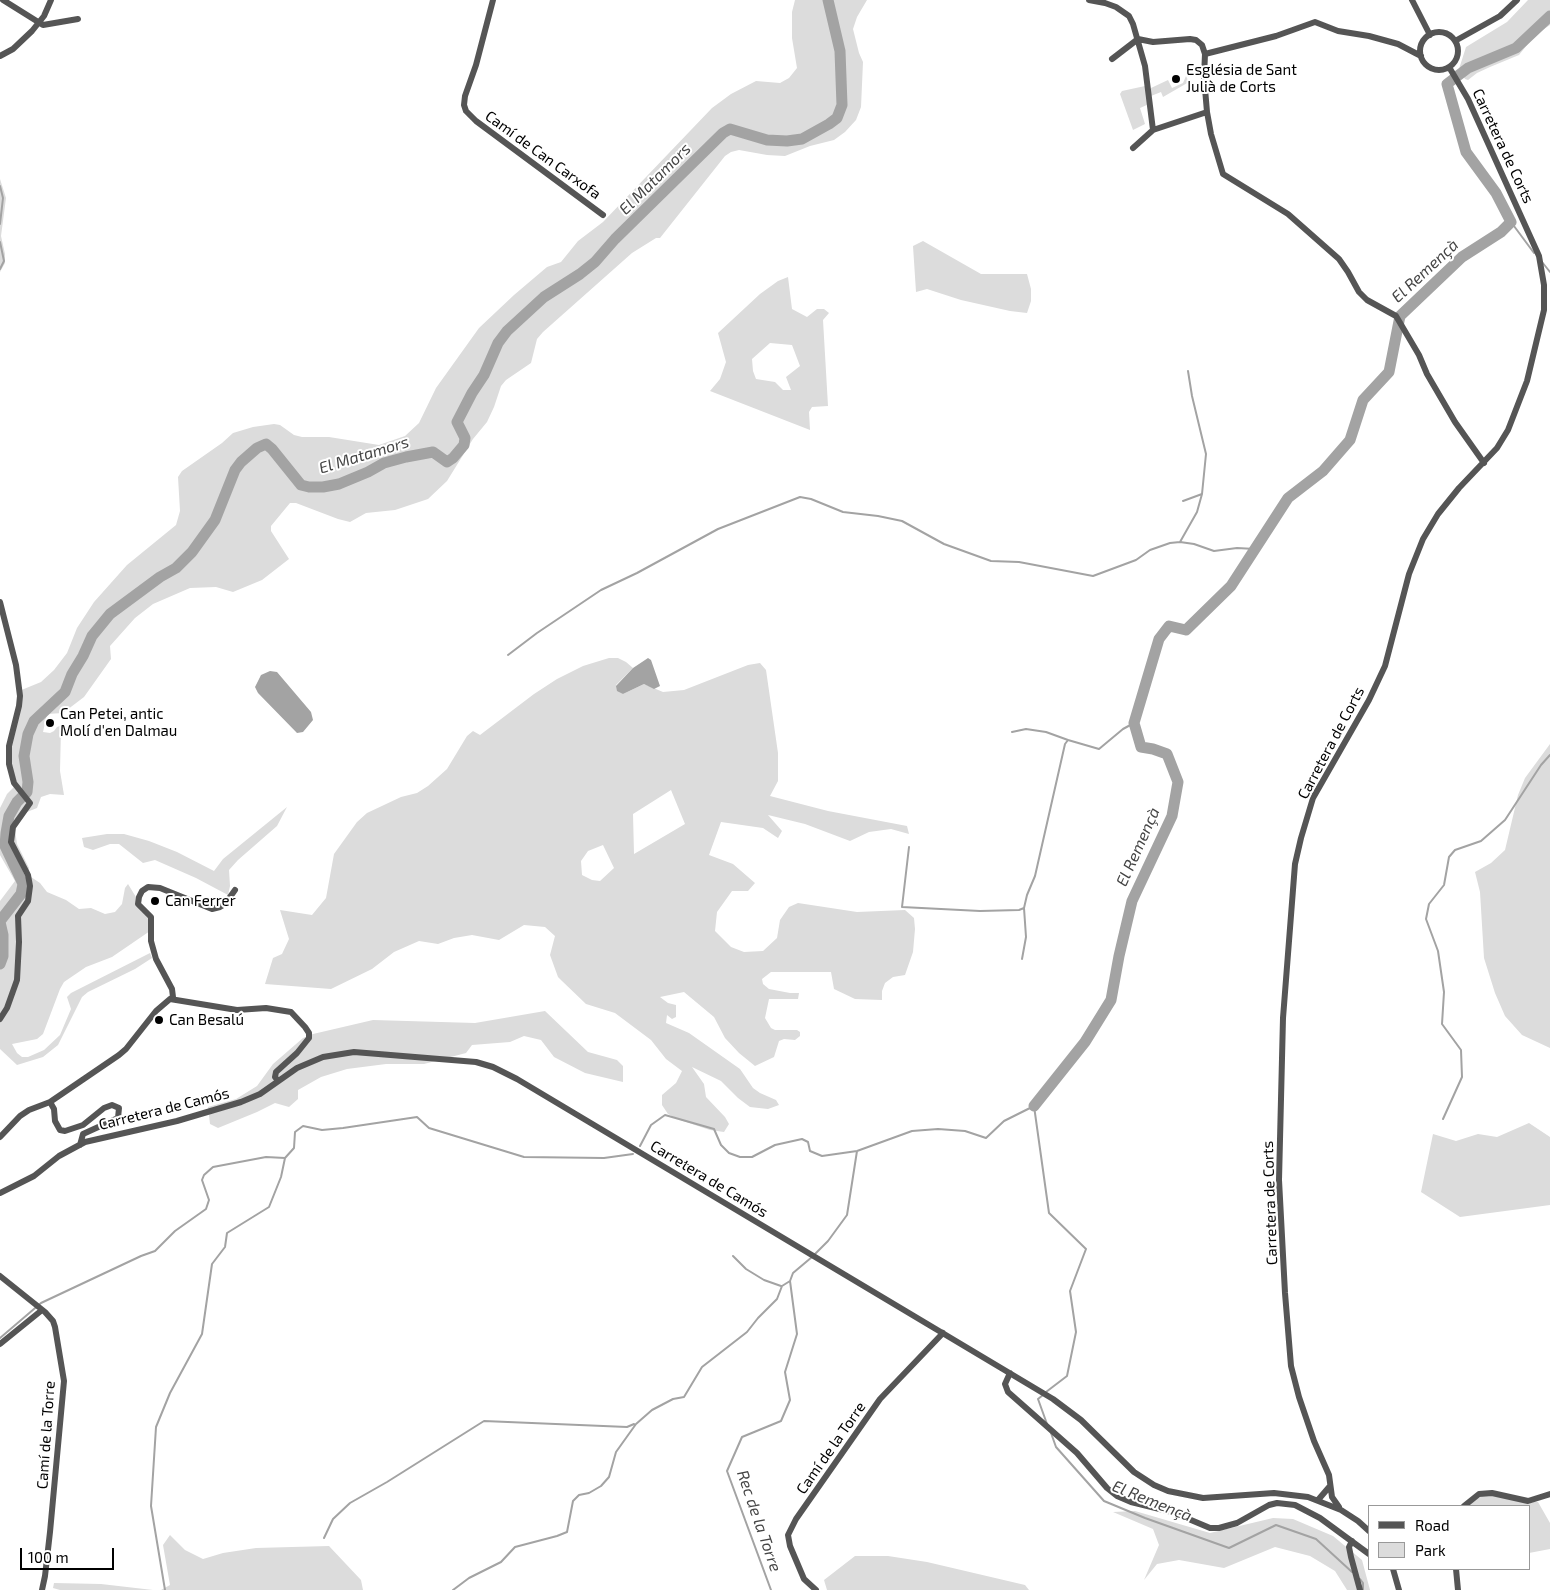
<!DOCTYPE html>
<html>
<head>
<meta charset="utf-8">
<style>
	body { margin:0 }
	#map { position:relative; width:1550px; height:1590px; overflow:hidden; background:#fff; font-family:"Exo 2",sans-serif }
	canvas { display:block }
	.legend { position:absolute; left:1368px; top:1505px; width:162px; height:65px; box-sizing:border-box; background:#fff; border:1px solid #999; margin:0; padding:6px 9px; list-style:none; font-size:15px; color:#000 }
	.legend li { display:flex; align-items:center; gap:10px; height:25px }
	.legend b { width:25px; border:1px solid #999 }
	.scale { position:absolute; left:20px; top:1548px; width:94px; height:22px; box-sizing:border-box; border:2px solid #000; border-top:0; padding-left:6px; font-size:15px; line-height:18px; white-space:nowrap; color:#000; -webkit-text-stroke:4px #fff; paint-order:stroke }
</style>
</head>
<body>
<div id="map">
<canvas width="1550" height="1590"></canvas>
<ul class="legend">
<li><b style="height:6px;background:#555"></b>Road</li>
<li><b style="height:14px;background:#dcdcdc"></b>Park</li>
</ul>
<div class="scale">100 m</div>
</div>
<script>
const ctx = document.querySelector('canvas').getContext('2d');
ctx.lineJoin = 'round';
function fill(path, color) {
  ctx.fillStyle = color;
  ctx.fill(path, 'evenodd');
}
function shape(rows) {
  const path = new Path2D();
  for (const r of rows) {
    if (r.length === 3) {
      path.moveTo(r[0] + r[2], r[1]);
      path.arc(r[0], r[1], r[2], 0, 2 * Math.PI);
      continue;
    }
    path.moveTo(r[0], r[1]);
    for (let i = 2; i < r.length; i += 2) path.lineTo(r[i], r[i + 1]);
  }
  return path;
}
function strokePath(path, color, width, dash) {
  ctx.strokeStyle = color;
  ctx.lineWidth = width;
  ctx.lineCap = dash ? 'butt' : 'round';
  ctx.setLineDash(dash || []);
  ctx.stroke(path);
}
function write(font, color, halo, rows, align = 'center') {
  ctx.font = font + ' "Exo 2",sans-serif';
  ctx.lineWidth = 4;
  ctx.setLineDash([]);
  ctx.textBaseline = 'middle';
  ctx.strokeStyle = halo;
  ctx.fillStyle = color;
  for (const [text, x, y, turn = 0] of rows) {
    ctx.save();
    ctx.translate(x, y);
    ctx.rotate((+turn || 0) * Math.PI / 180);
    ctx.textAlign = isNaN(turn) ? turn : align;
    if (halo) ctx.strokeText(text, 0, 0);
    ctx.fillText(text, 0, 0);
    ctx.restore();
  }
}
const green = shape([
	[795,0,867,0,857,17,853,29,859,53,863,62,861,107,856,120,845,132,834,140,810,146,785,156,767,155,739,150,731,152,725,156,660,238,656,238,632,253,543,332,537,339,531,363,506,380,501,386,494,407,487,422,473,439,447,481,428,499,395,510,366,513,350,522,338,519,296,503,290,503,271,526,271,531,289,559,262,580,233,592,216,587,190,588,153,604,135,618,110,646,111,659,84,697,63,713,47,714,43,732,50,733,54,731,57,727,60,726,61,728,60,771,64,795,50,794,41,797,37,808,27,812,15,829,17,844,29,868,28,875,40,883,47,892,66,900,79,909,91,908,105,914,115,912,122,904,125,888,128,884,150,920,150,931,112,957,86,967,64,982,60,989,43,1034,37,1039,12,1044,17,1053,22,1057,28,1057,44,1050,60,1035,71,1009,67,997,71,993,150,953,152,958,135,969,88,992,82,997,58,1045,43,1057,17,1065,0,1049,0,901,15,881,0,855,0,808,7,794,15,786,9,764,19,691,41,682,54,670,67,653,77,628,94,602,127,565,176,525,180,511,178,477,182,471,222,443,233,433,253,427,274,424,280,425,294,435,302,437,329,437,379,445,405,436,419,423,436,388,479,328,514,295,547,267,561,262,578,241,603,222,712,108,731,94,756,81,780,83,789,78,797,68,792,38,792,12],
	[1528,0,1550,0,1550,25,1535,35,1519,55,1490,67,1477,73,1468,80,1465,79,1459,69,1466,47,1507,22],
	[1186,76,1189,82,1163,97,1161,92,1151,96,1151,88,1168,80,1172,88,1183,83],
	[1145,86,1149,104,1140,108,1145,124,1133,130,1120,94,1122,91],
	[0,179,6,198,1,236,5,254,5,263,0,272],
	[923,241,981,274,1027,274,1031,289,1031,301,1027,313,1010,311,961,300,927,289,916,292,913,246],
	[788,277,792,309,807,317,817,309,824,309,829,313,823,320,828,406,812,407,809,412,810,430,710,391,720,379,726,362,718,333,760,294,778,281],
	[770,343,792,345,800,366,786,377,791,390,783,390,775,382,756,379,753,371,752,359],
	[609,658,618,658,626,662,633,668,616,685,623,694,644,684,663,692,684,690,748,665,760,663,766,670,778,753,778,781,770,796,828,811,907,826,909,834,891,829,869,832,850,841,805,824,768,815,782,831,778,838,763,828,721,822,709,855,733,864,755,883,748,891,732,891,717,912,715,931,731,947,744,952,763,951,777,938,780,920,789,907,798,903,857,912,905,910,914,918,915,929,913,952,905,975,893,977,885,983,882,991,882,1000,855,999,834,989,831,972,771,972,762,979,763,984,769,989,790,993,799,993,798,999,769,999,765,1018,771,1028,775,1030,797,1030,800,1032,800,1036,795,1040,784,1039,779,1041,774,1057,755,1066,739,1053,725,1038,714,1017,684,992,660,997,668,1003,676,1005,676,1017,672,1019,667,1015,666,1023,689,1033,740,1069,753,1088,760,1093,776,1100,779,1105,768,1109,750,1107,738,1098,721,1081,692,1067,704,1084,706,1097,725,1117,729,1124,724,1132,710,1130,680,1120,668,1114,662,1105,662,1095,676,1083,682,1071,666,1059,651,1040,615,1013,586,1004,562,981,558,977,550,955,555,936,545,927,524,925,499,940,472,935,454,938,438,944,419,941,394,952,372,969,331,989,265,984,273,958,282,954,289,939,280,910,312,915,326,898,334,854,357,822,367,813,401,797,417,793,428,786,447,769,467,736,473,731,480,735,534,694,557,679,583,666],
	[671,790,685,824,634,854,633,814],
	[603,845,614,868,600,881,592,880,582,875,581,861,588,851],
	[1550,744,1550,1048,1522,1035,1505,1016,1495,993,1484,958,1480,892,1475,872,1491,863,1505,850,1518,795,1525,778],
	[287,807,277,826,238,860,229,870,230,886,228,895,196,878,155,860,143,863,119,844,110,844,93,850,84,847,82,838,107,834,124,834,149,841,177,852,214,871,223,859],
	[545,1011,588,1052,617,1060,623,1066,623,1082,585,1073,554,1057,541,1040,524,1036,510,1042,472,1045,466,1053,424,1064,386,1064,347,1069,321,1077,298,1090,298,1099,289,1107,275,1103,257,1112,218,1128,210,1124,208,1107,236,1099,257,1086,273,1064,303,1038,313,1034,373,1020,475,1023],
	[1529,1123,1550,1137,1550,1205,1460,1217,1421,1192,1433,1134,1456,1141,1478,1134,1497,1137],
	[1488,1493,1538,1502,1550,1523,1550,1549,1529,1553,1529,1506,1464,1506],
	[1135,1511,1210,1533,1273,1518,1293,1519,1333,1536,1362,1560,1370,1590,1347,1590,1335,1571,1310,1556,1275,1547,1224,1568,1179,1560,1157,1564,1144,1580,1159,1545,1153,1529,1113,1512],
	[170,1535,185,1550,203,1559,223,1553,256,1548,329,1546,361,1580,363,1590,161,1590,170,1585,163,1545],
	[855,1556,888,1556,927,1562,1025,1585,1029,1590,827,1590,824,1580],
	[54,1583,101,1584,153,1590,60,1590,53,1588]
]);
const water = shape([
	[648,658,651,660,660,686,654,689,644,684,623,694,617,691,616,686,633,668],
	[270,671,277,672,311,712,313,720,303,732,297,733,258,693,255,687,261,675]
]);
const stream = shape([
	[0,186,3,198,0,224],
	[1511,222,1534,253],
	[0,242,4,261,0,269],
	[1542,262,1550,272],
	[1183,501,1202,494],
	[1180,542,1197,512,1202,494,1206,454,1192,396,1188,371],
	[508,655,537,633,601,590,637,573,718,529,800,497,811,499,843,512,878,516,902,521,944,544,991,561,1019,562,1093,576,1136,560,1150,550,1170,543,1180,542,1194,544,1214,551,1237,548,1255,549],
	[1012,732,1026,729,1046,732,1068,740],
	[909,847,902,907,980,911,1019,910,1024,908],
	[1022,959,1026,937,1024,908,1027,895,1035,876,1065,744,1068,740,1099,749,1123,729,1134,723],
	[1443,1119,1462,1077,1461,1050,1442,1024,1444,992,1438,951,1426,919,1429,904,1444,885,1449,857,1455,850,1481,841,1505,820,1541,765,1550,755],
	[640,1146,651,1125,665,1115,714,1129,721,1145,729,1153,740,1157,752,1157,775,1145,802,1139,808,1142,810,1151,822,1156,857,1151,912,1131,938,1129,965,1131,986,1138,1004,1121,1034,1106,1049,1213,1086,1249,1070,1291,1076,1332,1067,1376,1046,1392],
	[815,1254,828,1241,847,1215,857,1151],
	[733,1256,746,1269,764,1280,781,1286],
	[0,1338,41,1303,141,1256,155,1251,175,1231,206,1209,209,1200,202,1180,204,1175,213,1167,266,1157,285,1158],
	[1043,1395,1038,1399,1047,1424],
	[1051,1433,1056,1447,1104,1501,1145,1518,1229,1548,1276,1525,1316,1539,1352,1572],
	[324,1538,333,1519,350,1503,387,1482,484,1421,627,1427,634,1424],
	[1360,1579,1363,1583,1363,1590],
	[165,1590,151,1506,156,1427,170,1393,202,1334,212,1264,225,1247,227,1233,269,1207,281,1177,285,1158,294,1148,295,1132,303,1126,322,1130,343,1128,417,1117,429,1128,524,1157,604,1158,633,1154],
	[453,1590,469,1578,501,1562,515,1547,557,1536,567,1532,573,1501,579,1495,589,1493,601,1486,609,1477,616,1452,636,1424,652,1410,673,1399,684,1397,702,1367,747,1332,758,1318,777,1299,782,1286,790,1281,793,1273,812,1257],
	[771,1590,727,1471,742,1437,781,1421,790,1400,785,1372,797,1334,790,1281]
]);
const river = shape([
	[0,921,21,894,23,884,5,846,6,833,9,816,17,802,27,792,28,782,24,756,28,734,34,721,65,692,72,674,83,656,92,636,110,614,160,577,176,568,192,552,215,520,235,470,241,462,257,448,266,444,272,449,301,485,309,487,323,487,339,484,368,472,384,463,406,457,433,452,447,462,453,458,464,445,465,438,457,422,472,393,484,375,498,343,507,331,544,297,580,274,595,262,615,239,723,133,730,129,767,140,787,141,802,139,829,124,837,118,842,105,840,51,828,0],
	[0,922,3,935,3,956,0,964],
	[1034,1106,1085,1042,1111,1000,1119,956,1132,901,1172,816,1178,782,1167,754,1153,749,1141,747,1134,723,1159,639,1169,626,1186,630,1231,586,1288,498,1323,471,1350,440,1363,400,1389,372,1400,316,1462,257,1501,232,1511,222,1496,193,1466,152,1447,84,1468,68,1516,48,1550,16]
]);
const minor = shape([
	[3,0,43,25,78,19],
	[493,0,476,65,465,96,464,105,466,111,476,121,603,215],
	[1089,0,1105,3,1116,7,1129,16,1133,24,1145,66,1153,130,1207,112],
	[1412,0,1430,35],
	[1439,51,19],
	[1138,39,1153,42,1190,39,1196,40,1202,45,1205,54,1204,77,1207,112,1211,134,1223,174,1288,214,1339,259,1348,272,1359,292,1367,300,1396,316,1419,355,1427,374,1455,422,1484,463],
	[1455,41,1500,16,1517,0],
	[1205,54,1276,36,1315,22,1338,31,1369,36,1398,44,1421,56],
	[0,56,13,49,32,31,44,16,51,0],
	[1112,59,1138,39],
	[1133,148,1153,130],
	[0,602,16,665,20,696,19,706,9,746,9,764,14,783,30,803,13,827,11,842,28,875,30,886,28,901,18,916,19,942,17,980,7,1008,0,1019],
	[170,999,173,997,172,989,156,959,151,941,151,917,138,904,139,897,142,891,148,887,160,888,212,909,220,907,225,904,235,890],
	[170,999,237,1010,266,1008,291,1012,305,1027,309,1033,309,1038,297,1053,276,1072,275,1077,278,1081],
	[50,1102,54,1109,55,1121,60,1130,65,1131,83,1125,104,1108,112,1105,119,1108,118,1118,83,1134,80,1145],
	[0,1137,20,1116,29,1110,50,1102,119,1055,126,1049,156,1011,170,999],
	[0,1193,34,1176,59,1156,85,1142,177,1121,241,1102,260,1094,297,1068,323,1057,354,1052,476,1062,493,1067,517,1079,1053,1399,1081,1420,1134,1472,1154,1485,1168,1491,1203,1498,1274,1493,1308,1497,1341,1510,1358,1521,1369,1531],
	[0,1276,45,1312,53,1321,55,1327,64,1381,50,1532,45,1576,42,1590],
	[0,1344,42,1310],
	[1010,1373,1005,1384,1008,1392,1077,1453,1107,1488,1117,1496,1131,1502,1172,1512,1210,1528,1219,1528,1237,1523,1269,1505,1277,1503,1295,1505,1320,1518,1369,1554],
	[1318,1500,1330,1486],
	[1464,1506,1479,1494,1492,1493,1528,1501,1550,1494],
	[1339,1507,1332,1497,1329,1475,1314,1441,1299,1397,1291,1366,1285,1293,1279,1180,1283,1018,1295,864,1301,838,1313,798,1369,700,1385,666,1409,574,1423,539,1438,514,1459,488,1497,448,1508,430,1527,381,1544,310,1544,285,1539,256,1468,99,1449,67],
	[1352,1541,1349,1547,1351,1557,1360,1590],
	[1393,1569,1399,1590],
	[1456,1569,1458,1590],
	[816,1590,804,1579,790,1546,788,1535,796,1519,880,1399,943,1333]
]);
const markers = [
	[1176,79,5,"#000"],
	[50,723,5,"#000"],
	[155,901,5,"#000"],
	[159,1020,5,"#000"]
];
const poiNames = [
	["Església de Sant",1186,70],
	["Julià de Corts",1186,87],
	["Can Petei, antic",60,714],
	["Molí d'en Dalmau",60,731],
	["Can Ferrer",165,901],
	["Can Besalú",169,1020]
];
const streetNames = [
	["Carretera de Corts",1503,146,65],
	["Camí de Can Carxofa",543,155,36],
	["Carretera de Corts",1331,743,-62],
	["Carretera de Camós",164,1109,-14],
	["Carretera de Camós",709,1179,31],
	["Carretera de Corts",1270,1203,-92],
	["Camí de la Torre",46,1435,-86],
	["Camí de la Torre",831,1448,-55]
];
const waterNames = [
	["El Matamors",655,179,-45],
	["El Remençà",1425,271,-43],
	["El Matamors",364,455,-17],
	["El Remençà",1138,847,-66],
	["El Remençà",1152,1501,22],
	["Rec de la Torre",759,1521,71]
];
fill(green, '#dcdcdc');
fill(water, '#a3a3a3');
strokePath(stream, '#a3a3a3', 2);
strokePath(river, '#a3a3a3', 11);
strokePath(minor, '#555', 6);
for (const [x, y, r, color] of markers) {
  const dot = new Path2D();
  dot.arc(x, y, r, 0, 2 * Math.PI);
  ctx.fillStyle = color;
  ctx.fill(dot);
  strokePath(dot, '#fff', 2);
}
write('15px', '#000', '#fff', poiNames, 'left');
write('15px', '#000', '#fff', streetNames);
write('italic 16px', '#444', '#fff', waterNames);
</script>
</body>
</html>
